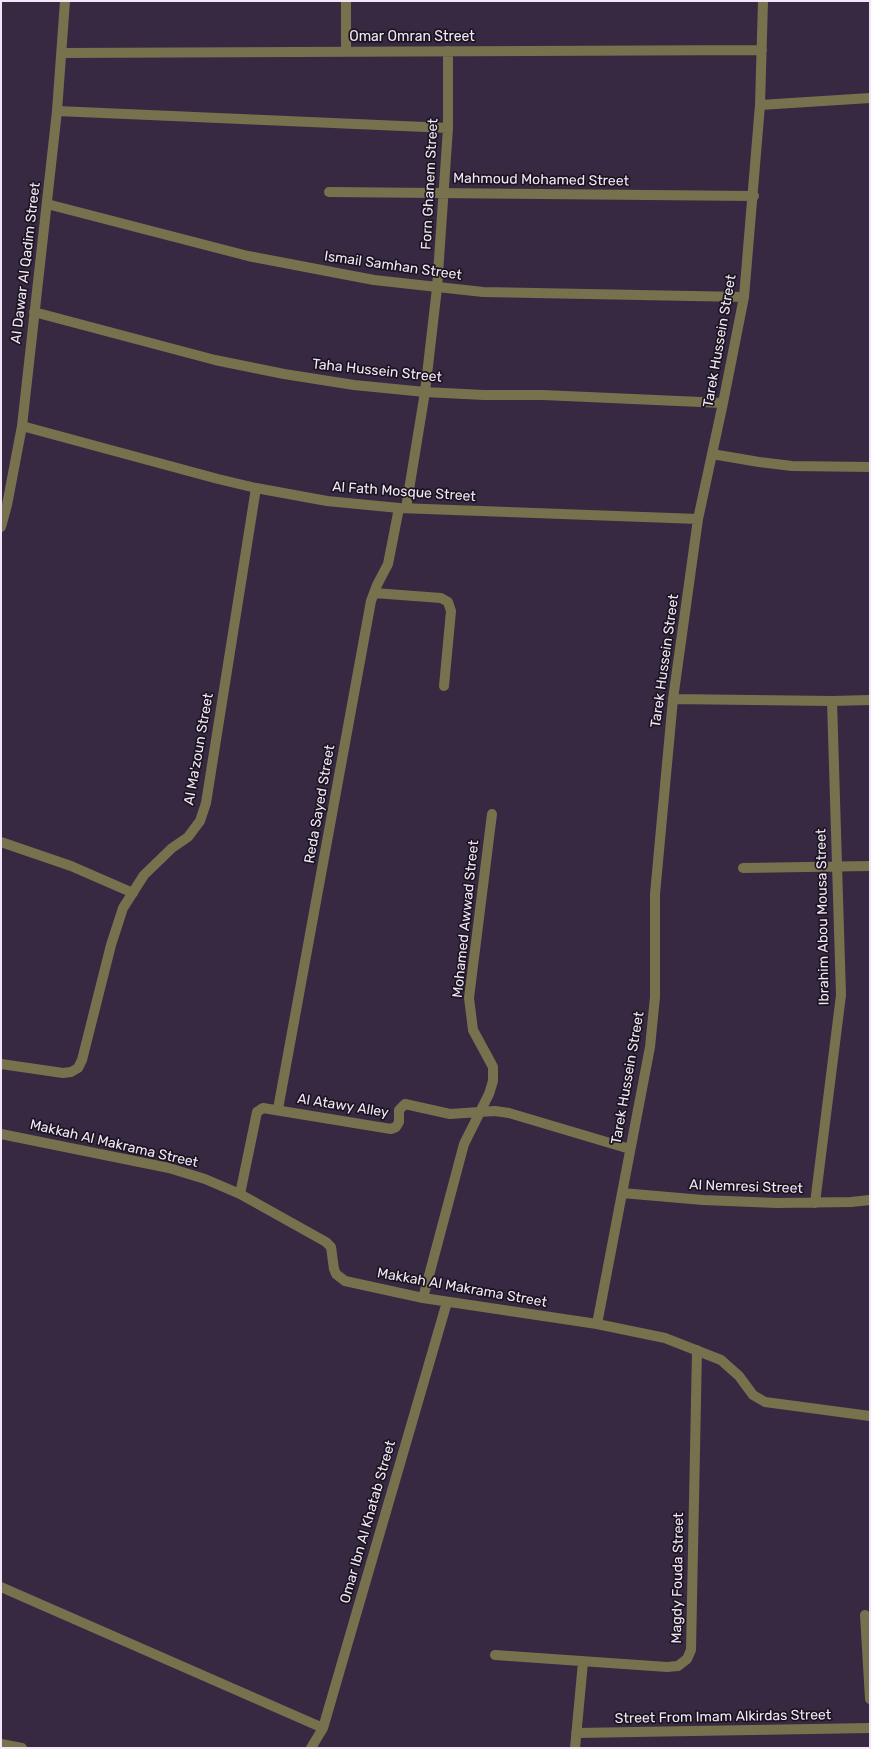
<!DOCTYPE html>
<html>
<head>
<meta charset="utf-8">
<style>
	body { margin:0 }
	#map { position:relative; width:871px; height:1749px; overflow:hidden; background:#382942; font-family:Rubik,sans-serif }
	canvas { display:block }
	.frame { position:absolute; inset:0; border:2px solid #f1e7f8; pointer-events:none }
</style>
</head>
<body>
<div id="map">
<canvas width="871" height="1749"></canvas>
<div class="frame"></div>
</div>
<script>
const ctx = document.querySelector('canvas').getContext('2d');
ctx.lineJoin = 'round';
function shape(rows) {
  const path = new Path2D();
  for (const r of rows) {
    path.moveTo(r[0], r[1]);
    for (let i = 2; i < r.length; i += 2) path.lineTo(r[i], r[i + 1]);
  }
  return path;
}
function strokePath(path, color, width, dash) {
  ctx.strokeStyle = color;
  ctx.lineWidth = width;
  ctx.lineCap = dash ? 'butt' : 'round';
  ctx.setLineDash(dash || []);
  ctx.stroke(path);
}
function write(font, color, halo, rows, align = 'center') {
  ctx.font = font + ' Rubik,sans-serif';
  ctx.lineWidth = 3.5;
  ctx.setLineDash([]);
  ctx.textBaseline = 'middle';
  ctx.strokeStyle = halo;
  ctx.fillStyle = color;
  for (const [text, x, y, turn = 0] of rows) {
    ctx.save();
    ctx.translate(x, y);
    ctx.rotate((+turn || 0) * Math.PI / 180);
    ctx.textAlign = isNaN(turn) ? turn : align;
    if (halo) ctx.strokeText(text, 0, 0);
    ctx.fillText(text, 0, 0);
    ctx.restore();
  }
}
const minor = shape([
	[346,1,346,51],
	[62,53,762,50],
	[760,105,870,98],
	[57,111,448,128],
	[329,192,754,196],
	[47,204,248,256,374,280,483,292,744,297],
	[34,312,215,360,284,374,354,385,425,392,484,395,543,395,723,403],
	[22,426,218,479,256,488,327,501,399,508,698,519],
	[712,454,759,462,792,466,870,467],
	[406,508,425,392,437,288,448,128,448,51],
	[1,527,7,505,22,426,57,111,65,1],
	[374,593,441,598,448,602,451,611,444,686],
	[673,699,832,701,870,700],
	[1,842,71,866,133,893],
	[743,868,870,866],
	[1,1064,63,1073,71,1072,78,1068,82,1060,111,945,123,908,144,875,172,848,188,837,200,821,206,803,256,488],
	[278,1109,371,601,377,585,388,564,399,508],
	[1,1134,169,1168,205,1179,240,1194,326,1242,331,1247,334,1269,336,1274,345,1281,423,1298,597,1324,665,1338,721,1360,739,1376,753,1395,765,1402,870,1416],
	[622,1193,703,1200,777,1203,851,1202,870,1200],
	[240,1194,257,1112,263,1108,391,1129,396,1127,399,1122,399,1110,405,1104,450,1114,495,1111,509,1113,630,1149],
	[815,1203,841,995,832,701],
	[423,1298,464,1144,489,1094,493,1081,493,1067,473,1030,469,998,492,814],
	[597,1324,650,1047,655,997,655,894,673,699,698,519,723,403,744,297,760,105,763,1],
	[1,1587,323,1728],
	[865,1615,870,1699],
	[495,1655,667,1667,678,1666,687,1659,691,1650,697,1350],
	[576,1733,870,1728],
	[1,1744,22,1748],
	[311,1748,323,1728,447,1302],
	[575,1748,583,1662]
]);
const streetNames = [
	["Omar Omran Street",412,37],
	["Mahmoud Mohamed Street",541,180,1],
	["Forn Ghanem Street",430,184,-87],
	["Al Dawar Al Qadim Street",26,263,-83],
	["Ismail Samhan Street",393,266,8],
	["Tarek Hussein Street",720,341,-80],
	["Taha Hussein Street",377,371,6],
	["Al Fath Mosque Street",404,492,4],
	["Tarek Hussein Street",665,661,-82],
	["Al Ma'zoun Street",199,749,-80],
	["Reda Sayed Street",320,804,-80],
	["Ibrahim Abou Mousa Street",823,917,-91],
	["Mohamed Awwad Street",466,919,-84],
	["Tarek Hussein Street",628,1078,-80],
	["Al Atawy Alley",343,1106,9],
	["Makkah Al Makrama Street",114,1144,13],
	["Al Nemresi Street",746,1187,2],
	["Makkah Al Makrama Street",462,1288,10],
	["Omar Ibn Al Khatab Street",368,1522,-74],
	["Magdy Fouda Street",678,1578,-89],
	["Street From Imam Alkirdas Street",723,1717,-1]
];
strokePath(minor, '#78714e', 10);
write('14px', '#f1e7f8', '#1c1520', streetNames);
</script>
</body>
</html>
